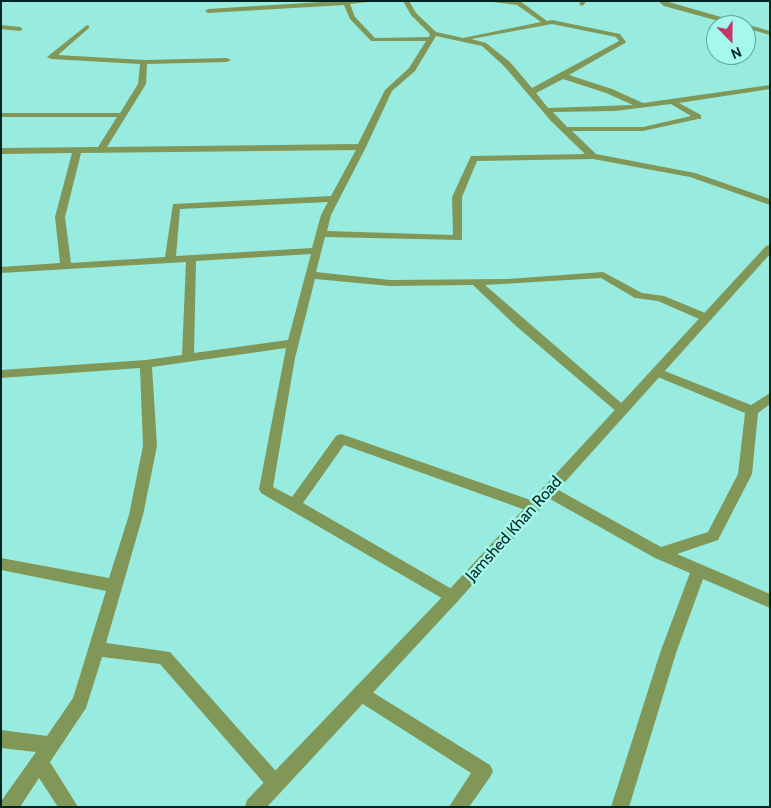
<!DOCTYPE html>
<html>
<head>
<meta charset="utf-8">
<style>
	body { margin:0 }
	#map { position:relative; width:771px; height:808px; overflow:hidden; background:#97ebdf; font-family:Cabin,sans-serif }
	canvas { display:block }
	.frame { position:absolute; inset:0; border:2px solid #002420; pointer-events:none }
	.north { position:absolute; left:706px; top:15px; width:50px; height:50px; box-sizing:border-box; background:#a4f9ec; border:1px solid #62a49a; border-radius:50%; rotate:158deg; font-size:14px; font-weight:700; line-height:20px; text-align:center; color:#002420 }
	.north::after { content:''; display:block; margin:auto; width:18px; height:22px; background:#c43768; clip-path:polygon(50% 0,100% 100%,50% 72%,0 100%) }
</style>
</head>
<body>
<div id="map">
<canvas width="771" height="808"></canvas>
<div class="frame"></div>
<div class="north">N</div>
</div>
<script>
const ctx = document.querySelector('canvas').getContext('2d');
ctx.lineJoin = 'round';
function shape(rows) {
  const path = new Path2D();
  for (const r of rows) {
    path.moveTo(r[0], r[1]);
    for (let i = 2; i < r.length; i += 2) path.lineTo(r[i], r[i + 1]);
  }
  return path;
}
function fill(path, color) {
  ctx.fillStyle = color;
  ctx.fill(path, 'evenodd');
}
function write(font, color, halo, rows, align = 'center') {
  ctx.font = font + ' Cabin,sans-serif';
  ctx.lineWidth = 5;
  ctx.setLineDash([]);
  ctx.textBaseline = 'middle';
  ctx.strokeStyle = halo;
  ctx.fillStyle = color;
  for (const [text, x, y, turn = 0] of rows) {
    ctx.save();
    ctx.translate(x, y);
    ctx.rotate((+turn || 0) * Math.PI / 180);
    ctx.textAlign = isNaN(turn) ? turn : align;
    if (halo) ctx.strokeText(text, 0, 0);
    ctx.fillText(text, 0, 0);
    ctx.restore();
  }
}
const minor = shape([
	[338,1,377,1,350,4,355,17,375,38,429,37,430,34,411,15,403,1,409,1,416,13,436,32,463,38,541,22,517,5,485,1,520,1,547,21,552,20,620,34,626,42,625,43,569,75,612,89,643,103,770,85,770,89,679,103,701,115,701,119,698,119,643,131,572,131,596,154,695,173,770,199,770,205,690,177,593,159,477,161,462,197,462,240,325,237,316,272,390,280,508,279,603,272,642,293,664,296,710,315,712,318,706,322,658,301,635,298,601,278,485,285,626,407,628,410,626,413,622,414,618,413,516,326,473,285,390,286,315,279,295,358,273,487,292,497,336,436,341,434,539,503,541,507,539,511,534,513,344,445,303,503,457,592,460,597,457,602,452,604,261,493,259,489,286,348,152,367,157,446,143,515,106,643,170,652,282,778,285,784,282,790,276,793,270,790,160,664,102,657,86,708,50,762,78,807,58,807,39,778,20,807,1,807,2,800,36,752,1,748,1,730,47,736,73,698,106,591,1,570,1,558,109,578,129,515,143,446,140,368,1,378,1,370,146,360,182,355,186,262,1,273,1,267,60,263,55,217,72,153,1,154,1,148,98,147,117,117,1,117,1,113,120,113,138,84,140,64,51,59,47,57,87,25,89,26,89,28,58,55,144,60,227,58,231,60,227,62,147,64,146,84,107,147,358,144,385,90,409,68,426,41,371,41,350,19,344,5,208,13,205,11,208,9,338,1],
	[552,24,616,37,619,41,532,88,510,62,486,43,471,39,552,24],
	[436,36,482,46,504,66,551,121,585,154,471,156,452,197,453,235,327,231,331,215,366,147,392,91,415,71,436,36],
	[563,79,606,93,633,105,548,108,536,93,563,79],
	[671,104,691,116,643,127,567,127,553,112,615,111,671,104],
	[356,150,331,196,173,204,165,257,71,263,65,217,81,153,356,150],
	[328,202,321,215,312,248,176,256,180,209,328,202],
	[311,254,288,340,194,353,196,261,311,254],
	[581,1,587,1,582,6,579,4,581,1],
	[658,1,665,1,770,31,770,35,746,28,746,25,733,25,664,6,658,1],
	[1,25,20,27,23,29,20,31,1,29,1,25],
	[657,368,751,405,770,393,770,404,758,413,752,474,718,540,677,554,770,594,770,608,703,579,676,653,629,807,611,807,660,653,690,573,655,558,543,495,541,491,543,487,548,486,553,487,661,547,708,532,738,474,745,413,653,375,651,372,653,369,657,368],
	[361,685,490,765,493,771,490,777,469,807,449,807,471,773,355,699,353,693,355,687,361,685]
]);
const tertiary = shape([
	[770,245,770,254,457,602,267,807,245,807,247,800,447,592,766,246,770,245]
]);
const streetNames = [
	["Jamshed Khan Road",514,529,-48]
];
fill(minor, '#819757');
fill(tertiary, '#819757');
write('16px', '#002420', '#a4f9ec', streetNames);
</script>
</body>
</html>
